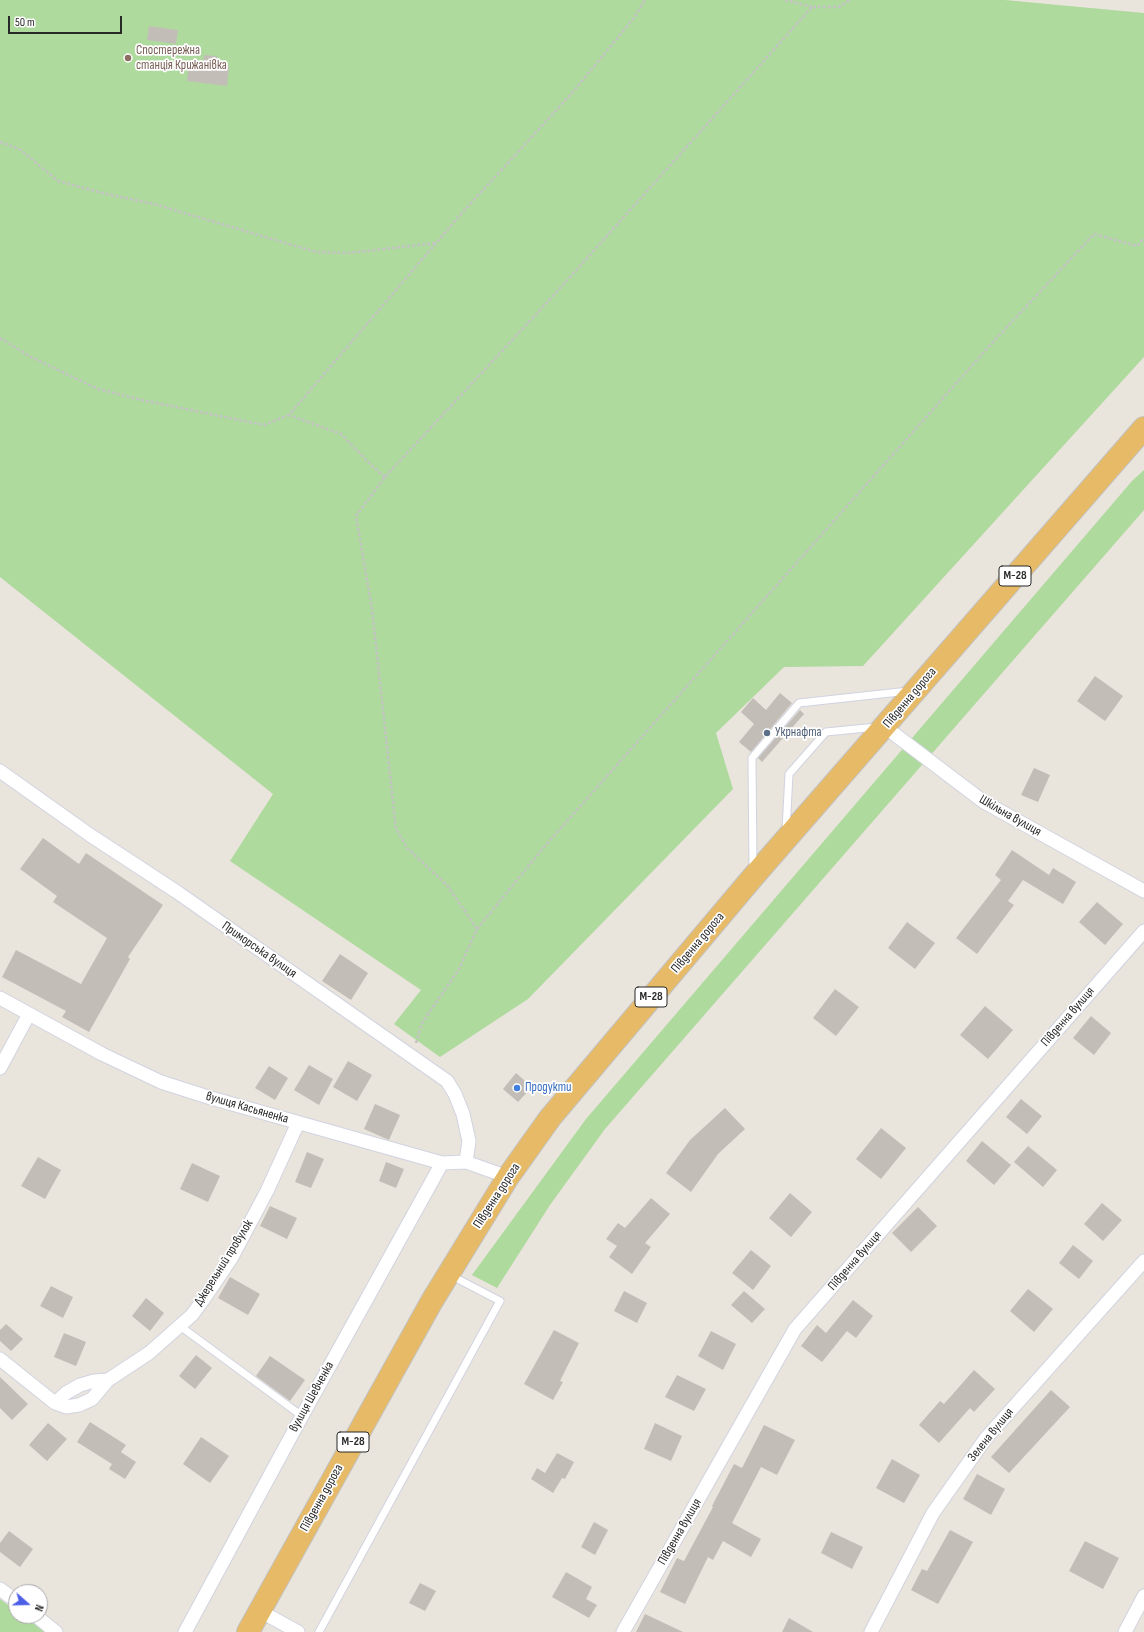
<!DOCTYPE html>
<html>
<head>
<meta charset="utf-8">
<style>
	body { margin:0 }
	#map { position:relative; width:1144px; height:1632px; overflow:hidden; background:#e9e4dc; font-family:"Sofia Sans Condensed",sans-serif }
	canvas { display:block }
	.north { position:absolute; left:8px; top:1584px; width:40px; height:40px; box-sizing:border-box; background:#fff; border:1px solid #a9a9a9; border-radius:50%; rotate:110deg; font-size:11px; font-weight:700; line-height:16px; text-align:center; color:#282828 }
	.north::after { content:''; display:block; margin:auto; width:14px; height:18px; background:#4c5fe6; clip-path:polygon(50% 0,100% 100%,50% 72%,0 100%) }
	.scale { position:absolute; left:8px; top:16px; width:114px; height:18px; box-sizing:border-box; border:2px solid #282828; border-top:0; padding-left:5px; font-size:12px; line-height:14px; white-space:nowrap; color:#282828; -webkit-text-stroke:3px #fff; paint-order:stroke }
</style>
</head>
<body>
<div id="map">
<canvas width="1144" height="1632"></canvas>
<div class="north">N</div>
<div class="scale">50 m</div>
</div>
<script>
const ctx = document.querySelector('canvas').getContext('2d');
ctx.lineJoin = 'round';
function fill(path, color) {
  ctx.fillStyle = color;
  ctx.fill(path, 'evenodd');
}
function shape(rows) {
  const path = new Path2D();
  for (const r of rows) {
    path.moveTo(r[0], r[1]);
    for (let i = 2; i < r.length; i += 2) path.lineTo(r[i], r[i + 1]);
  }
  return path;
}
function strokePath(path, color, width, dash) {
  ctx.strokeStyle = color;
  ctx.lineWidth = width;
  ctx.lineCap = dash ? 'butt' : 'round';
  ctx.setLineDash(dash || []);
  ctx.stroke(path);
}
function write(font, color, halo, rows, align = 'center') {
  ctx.font = font + ' "Sofia Sans Condensed",sans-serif';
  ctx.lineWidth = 3.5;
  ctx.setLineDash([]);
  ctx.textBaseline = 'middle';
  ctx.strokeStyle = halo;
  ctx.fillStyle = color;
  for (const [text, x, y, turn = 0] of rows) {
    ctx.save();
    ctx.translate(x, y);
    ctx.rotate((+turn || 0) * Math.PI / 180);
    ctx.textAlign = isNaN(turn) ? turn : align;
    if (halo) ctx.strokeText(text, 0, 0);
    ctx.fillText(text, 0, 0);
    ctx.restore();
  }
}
const green = shape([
	[0,0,1005,0,1144,13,1144,357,863,666,784,667,716,733,733,789,528,999,440,1057,394,1024,421,990,230,861,273,794,0,577],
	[1144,470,1144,510,605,1129,550,1205,497,1288,472,1275,586,1119,1132,481],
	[0,1599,16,1611,16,1616,24,1616,46,1632,0,1632]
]);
const building = shape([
	[149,26,178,30,176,44,147,40],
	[204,55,217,56,216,64,229,66,227,86,187,81,189,60,203,62],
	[1095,676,1123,696,1105,721,1077,701],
	[780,693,792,703,751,752,739,742,754,724,741,712,753,698,766,710],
	[800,710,804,714,762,762,758,758],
	[1034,768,1050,775,1038,802,1021,795],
	[43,838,79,864,86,853,163,905,128,957,130,959,89,1032,62,1017,66,1011,2,977,16,950,81,984,107,938,53,902,57,896,20,869],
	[1012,850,1049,875,1053,868,1076,882,1063,904,1023,880,1008,901,1014,905,977,954,956,938,1001,880,995,875],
	[1097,902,1123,924,1105,945,1079,922],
	[907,922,935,943,915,969,888,948],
	[340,954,368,973,351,1000,322,981],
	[835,989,859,1007,836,1036,813,1018],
	[985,1006,1013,1030,988,1059,960,1035],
	[1091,1016,1111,1033,1094,1055,1073,1038],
	[348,1061,372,1075,357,1101,333,1087],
	[309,1065,333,1079,319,1105,294,1090],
	[269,1066,288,1078,275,1100,255,1088],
	[516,1073,532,1087,518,1102,503,1089],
	[1021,1099,1042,1116,1027,1134,1006,1117],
	[375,1104,400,1115,389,1140,364,1129],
	[725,1108,745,1129,718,1154,691,1192,666,1173,690,1140],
	[881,1128,906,1148,881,1179,856,1159],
	[982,1141,1011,1165,994,1185,966,1161],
	[1028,1146,1057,1170,1043,1187,1014,1162],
	[307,1152,324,1159,311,1188,295,1182],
	[38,1157,61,1170,45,1199,21,1186],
	[386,1162,404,1169,396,1188,379,1181],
	[192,1163,220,1176,208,1202,180,1189],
	[790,1193,812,1212,791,1237,769,1218],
	[651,1198,670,1214,645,1243,651,1247,632,1274,609,1257,617,1246,606,1239,618,1223,625,1228],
	[1102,1203,1122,1220,1103,1241,1084,1224],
	[270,1206,297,1218,287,1239,260,1226],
	[918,1207,937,1226,911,1252,892,1233],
	[1073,1245,1093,1261,1079,1279,1059,1263],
	[751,1250,771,1266,753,1290,732,1273],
	[230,1277,260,1294,248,1315,218,1298],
	[51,1286,73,1297,63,1318,40,1306],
	[1028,1289,1053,1309,1034,1332,1010,1311],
	[624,1291,647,1303,637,1323,614,1311],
	[744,1291,765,1309,752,1323,731,1305],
	[146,1298,164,1313,150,1331,132,1316],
	[853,1300,873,1316,856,1338,847,1331,822,1362,801,1346,817,1325,826,1333],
	[6,1324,23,1339,11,1351,0,1341,0,1330],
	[554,1330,579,1343,560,1381,563,1382,553,1400,524,1384],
	[711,1331,736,1344,723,1370,698,1356],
	[64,1333,86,1342,76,1366,54,1357],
	[196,1355,212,1368,195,1389,179,1376],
	[270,1356,305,1380,290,1401,256,1376],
	[974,1370,995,1389,974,1412,970,1408,939,1443,919,1425,940,1401,944,1404],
	[677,1375,706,1389,694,1411,665,1397],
	[0,1377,28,1404,12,1420,0,1408],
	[1051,1390,1070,1407,1009,1473,991,1457],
	[90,1422,126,1445,121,1452,136,1462,125,1479,109,1469,112,1464,77,1442],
	[48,1423,67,1439,47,1461,29,1445],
	[655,1423,682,1436,671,1461,644,1449],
	[764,1425,795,1440,777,1475,761,1467,732,1523,761,1539,751,1557,723,1541,713,1560,708,1557,685,1604,660,1592,677,1558,684,1561,713,1507,712,1506,734,1464,742,1468],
	[201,1437,229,1456,210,1483,183,1464],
	[557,1453,574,1462,565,1479,562,1478,553,1493,531,1479,537,1468,545,1473],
	[892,1459,920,1475,904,1503,876,1488],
	[977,1474,1005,1489,991,1515,963,1499],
	[594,1522,608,1530,595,1555,581,1547],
	[950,1530,973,1542,938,1604,911,1590,922,1569,927,1571],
	[9,1531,33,1549,20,1567,0,1552,0,1543],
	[831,1532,863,1547,852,1569,821,1553],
	[1085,1541,1119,1558,1103,1589,1069,1571],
	[566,1572,592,1587,586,1599,597,1605,589,1618,552,1597],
	[420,1583,436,1591,425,1611,409,1603],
	[645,1614,683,1632,636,1632],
	[789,1618,813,1632,782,1632]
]);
const path = shape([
	[785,0,812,7],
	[0,142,21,150,58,181,102,193,154,204,316,252,349,253,436,243],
	[0,338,31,357,98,389,142,400,264,425,289,415],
	[385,477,371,465,341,434,289,415,461,214,573,92,633,19,645,0],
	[477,929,447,885,408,849,396,829,372,609,356,516,385,477,553,296,812,7,839,7,850,0],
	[416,1043,422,1023,459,969,477,929,544,847,992,343,1094,234,1137,246,1144,238]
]);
const service = shape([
	[786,830,789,774,826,732,877,727],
	[753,869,752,758,799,703,909,691],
	[180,1326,302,1416],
	[319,1632,500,1301,450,1275]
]);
const minor = shape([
	[885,727,984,802,1144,891],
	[0,771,90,835,177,892,447,1081,455,1094,463,1114,469,1141,466,1162],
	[0,998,102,1054,161,1082,211,1098,442,1163,466,1162,508,1177],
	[0,1068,29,1014],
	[0,1359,55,1403,66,1407,79,1405,92,1399,108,1380,149,1353,192,1315,203,1300,232,1257,267,1191,298,1123],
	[55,1403,66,1393,80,1385,94,1381,108,1380],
	[0,1589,16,1601],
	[260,1611,298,1632],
	[36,1616,56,1632],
	[185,1632,302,1416,442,1163],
	[623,1632,795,1329,1144,931],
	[871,1632,933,1513,986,1438,1144,1261],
	[1125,1632,1144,1596]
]);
const trunk = shape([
	[248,1632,432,1301,508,1177,550,1118,753,877,1144,428]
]);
const markers = [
	[128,58,4,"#8d6e63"],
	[767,733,4,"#5c6f8a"],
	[517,1088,4,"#3f7fe0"]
];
const shields = [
	[1015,576,32],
	[651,997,32],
	[353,1442,32]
];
const shieldNames = [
	["М-28",1015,576],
	["М-28",651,997],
	["М-28",353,1442]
];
const educationNames = [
	["Спостережна",136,51],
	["станція Крижанівка",136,66]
];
const streetNames = [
	["Південна дорога",910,698,-50],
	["Шкільна вулиця",1010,816,30],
	["Південна дорога",698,943,-50],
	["Приморська вулиця",259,950,35],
	["Південна вулиця",1068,1017,-49],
	["вулиця Касьяненка",247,1108,16],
	["Південна дорога",497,1196,-57],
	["Південна вулиця",855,1261,-49],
	["Джерельний провулок",224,1263,-58],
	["вулиця Шевченка",312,1397,-61],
	["Зелена вулиця",991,1435,-51],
	["Південна дорога",322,1498,-61],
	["Південна вулиця",680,1532,-60]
];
const serviceNames = [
	["Укрнафта",775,733]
];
const shopNames = [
	["Продукти",525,1088]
];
fill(green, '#aeda9d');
fill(building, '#c2beb7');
strokePath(service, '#d1d3e0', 9);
strokePath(minor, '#d1d3e0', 15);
strokePath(trunk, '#c3c3c3', 24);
strokePath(path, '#c3c3c3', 2.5, [3, 2]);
strokePath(service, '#fff', 7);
strokePath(minor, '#fff', 13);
strokePath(trunk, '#e6ba66', 22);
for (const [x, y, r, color] of markers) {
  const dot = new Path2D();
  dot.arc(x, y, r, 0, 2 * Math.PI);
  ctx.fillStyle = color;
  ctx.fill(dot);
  strokePath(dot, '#fff', 1.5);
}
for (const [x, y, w] of shields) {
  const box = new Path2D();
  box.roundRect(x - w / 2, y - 10, w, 20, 3);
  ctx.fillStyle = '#fff';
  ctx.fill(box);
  strokePath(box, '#282828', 1);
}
write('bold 12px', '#282828', null, shieldNames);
write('13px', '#785e54', '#fff', educationNames, 'left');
write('13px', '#282828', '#fff', streetNames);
write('13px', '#4e5e75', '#fff', serviceNames, 'left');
write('13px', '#366cbe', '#fff', shopNames, 'left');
</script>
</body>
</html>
